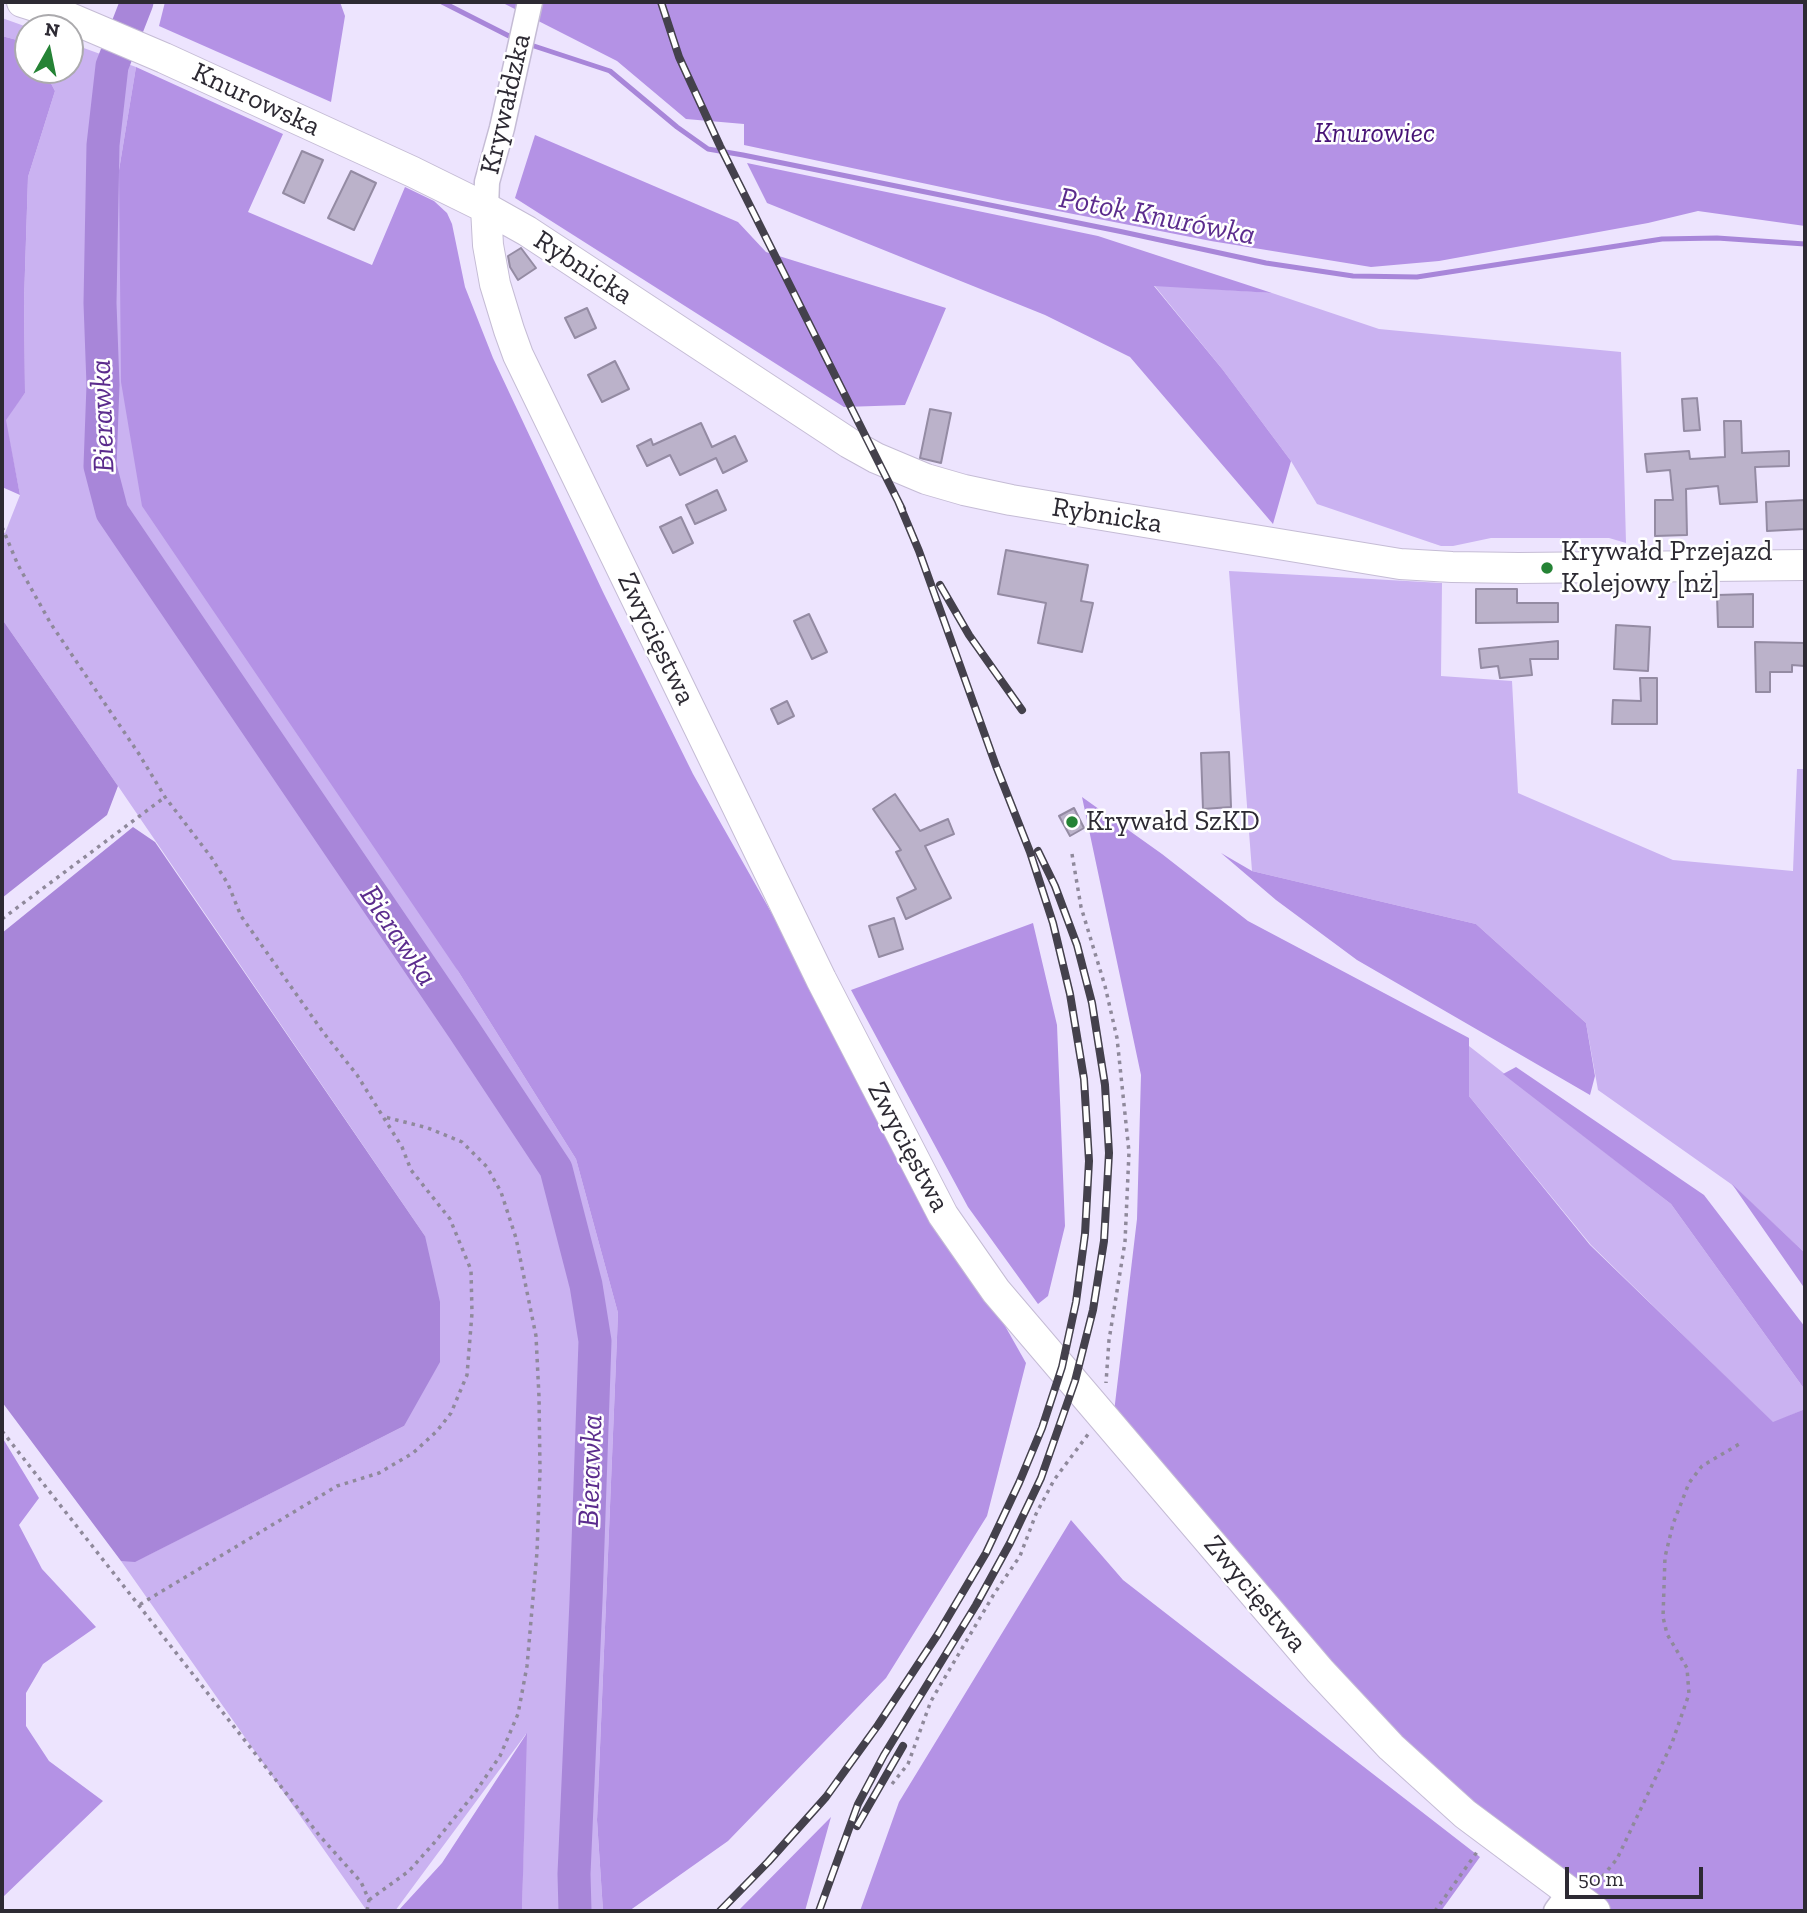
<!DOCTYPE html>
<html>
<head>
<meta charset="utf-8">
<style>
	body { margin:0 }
	#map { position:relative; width:1807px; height:1913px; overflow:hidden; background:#ede4fe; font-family:"Zilla Slab",serif }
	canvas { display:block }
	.frame { position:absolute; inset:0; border:4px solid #2d2a33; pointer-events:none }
	.north { position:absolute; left:14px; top:14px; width:70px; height:70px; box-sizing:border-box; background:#fff; border:2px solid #abaaad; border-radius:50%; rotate:9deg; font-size:19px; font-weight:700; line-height:28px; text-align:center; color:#2d2a33 }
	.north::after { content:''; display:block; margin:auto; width:24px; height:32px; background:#258335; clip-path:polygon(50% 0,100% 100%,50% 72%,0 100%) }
	.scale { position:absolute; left:1565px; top:1867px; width:138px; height:32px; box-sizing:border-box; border:4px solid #2d2a33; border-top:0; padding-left:9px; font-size:21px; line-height:24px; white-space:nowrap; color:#2d2a33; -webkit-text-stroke:5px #fff; paint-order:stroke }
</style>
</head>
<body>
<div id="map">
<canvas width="1807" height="1913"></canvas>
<div class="frame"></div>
<div class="north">N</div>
<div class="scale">50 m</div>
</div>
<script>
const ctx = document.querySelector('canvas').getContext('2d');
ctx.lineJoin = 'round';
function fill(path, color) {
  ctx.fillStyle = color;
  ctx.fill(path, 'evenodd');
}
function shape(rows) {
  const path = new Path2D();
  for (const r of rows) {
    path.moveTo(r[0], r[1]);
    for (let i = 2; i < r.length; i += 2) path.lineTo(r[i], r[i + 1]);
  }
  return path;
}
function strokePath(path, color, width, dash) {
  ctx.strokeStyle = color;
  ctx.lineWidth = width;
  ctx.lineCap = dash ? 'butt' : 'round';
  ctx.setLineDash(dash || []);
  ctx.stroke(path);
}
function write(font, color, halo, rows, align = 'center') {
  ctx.font = font + ' "Zilla Slab",serif';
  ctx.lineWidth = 5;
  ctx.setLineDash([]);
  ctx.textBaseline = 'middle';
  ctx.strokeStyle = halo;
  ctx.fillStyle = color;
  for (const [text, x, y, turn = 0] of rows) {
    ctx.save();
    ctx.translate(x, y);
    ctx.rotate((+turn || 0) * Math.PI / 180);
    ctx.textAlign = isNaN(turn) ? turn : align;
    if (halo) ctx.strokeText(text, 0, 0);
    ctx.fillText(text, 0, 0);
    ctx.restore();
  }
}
const green = shape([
	[2,18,30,28,28,28,28,43,2,36],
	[70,43,136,67,119,170,458,971,576,1159,618,1313,597,1820,603,1911,522,1911,526,1734,395,1911,367,1911,121,1561,146,1556,404,1426,425,1236,118,786,2,619,2,532,5,533,20,495,5,419,25,393,24,301,28,177,55,91,44,70,70,70],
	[1154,285,1272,293,1379,329,1621,352,1626,543,1609,538,1491,538,1453,546,1441,546,1317,504,1291,461,1223,370],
	[1229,571,1442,583,1441,676,1512,681,1518,793,1673,860,1793,871,1797,769,1805,769,1805,1253,1731,1184,1598,1090,1586,1023,1476,924,1252,871],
	[1469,1046,1671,1204,1805,1390,1805,1409,1773,1423,1591,1245,1469,1096]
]);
const forest = shape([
	[165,2,340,2,345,16,331,102,159,26],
	[501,2,1805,2,1805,226,1698,211,1648,223,1439,261,1371,267,1211,241,1002,200,744,145,744,124,686,119,617,61],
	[2,36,28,43,28,70,44,70,55,91,28,177,24,301,25,393,6,420,20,495,2,487],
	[136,67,283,134,248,212,372,265,405,187,434,201,447,213,452,224,465,287,493,358,603,592,693,774,1026,1363,987,1516,886,1678,728,1841,629,1911,603,1911,597,1820,618,1313,576,1159,458,971,142,506,121,382,119,170],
	[535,135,738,222,766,252,946,308,905,405,844,407,515,198],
	[747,163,1098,236,1272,293,1154,286,1223,370,1291,461,1273,524,1130,357,1045,315,767,203],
	[1082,797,1162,854,1248,921,1469,1038,1469,1096,1590,1245,1773,1422,1805,1409,1805,1911,1609,1911,1432,1775,1277,1608,1114,1412,1137,1219,1141,1075],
	[1221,853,1252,871,1476,924,1586,1023,1595,1076,1590,1095,1357,960,1276,900],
	[1033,923,1057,1025,1065,1226,1048,1296,1038,1304,968,1207,851,990],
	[1516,1067,1704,1195,1805,1327,1805,1390,1671,1204,1503,1074],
	[1732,1184,1805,1253,1805,1289],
	[2,1437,39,1498,19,1525,42,1569,96,1627,43,1664,26,1693,26,1726,49,1761,103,1801,2,1898],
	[1071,1520,1123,1580,1480,1857,1441,1911,860,1911,899,1802],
	[527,1733,522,1911,398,1911,442,1863],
	[831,1817,805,1911,738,1911]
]);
const water = shape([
	[2,619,118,786,107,815,2,898],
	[133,827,155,842,425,1236,440,1302,440,1362,404,1426,135,1562,121,1561,2,1402,2,933]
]);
const stream = shape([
	[442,2,509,36],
	[534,46,610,71,677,127,708,149,743,155,1123,232,1266,263,1353,276,1417,277,1662,239,1717,238,1805,244]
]);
const river = shape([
	[137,2,112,66,103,145,100,303,103,385,100,466,112,512,464,1030,556,1169,586,1285,595,1341,586,1601,574,1874,575,1911]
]);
const building = shape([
	[302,151,323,160,304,203,283,193,302,151],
	[351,171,376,183,354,230,328,218,351,171],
	[521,248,536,268,518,280,510,267,508,256,521,248],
	[587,308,596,328,575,338,565,318,587,308],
	[615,361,629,389,602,402,588,375,615,361],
	[1697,398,1700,430,1684,431,1682,399,1697,398],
	[930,409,951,413,941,463,920,458,930,409],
	[1724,421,1741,421,1742,453,1789,451,1789,466,1755,467,1757,502,1720,504,1718,486,1686,489,1687,535,1655,536,1655,500,1673,500,1670,470,1647,472,1645,454,1689,451,1690,459,1725,457,1724,421],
	[701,423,712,447,735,436,747,461,723,473,716,458,680,475,670,455,647,466,637,446,651,439,653,445,701,423],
	[717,490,726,510,695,524,686,505,717,490],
	[1805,500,1805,529,1767,531,1766,502,1805,500],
	[681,517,693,543,673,553,660,527,681,517],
	[1006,550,1088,565,1081,601,1093,603,1082,652,1038,643,1046,603,998,594,1006,550],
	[1476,589,1517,589,1517,603,1558,603,1558,622,1476,623,1476,589],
	[1753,594,1753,627,1718,627,1717,595,1753,594],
	[809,614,827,652,812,659,794,621,809,614],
	[1616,625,1650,627,1648,671,1614,669,1616,625],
	[1558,641,1558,659,1530,659,1532,675,1500,678,1498,666,1481,668,1479,649,1558,641],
	[1755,642,1805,643,1805,666,1792,665,1792,672,1770,672,1770,692,1756,692,1755,642],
	[1640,678,1657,678,1657,724,1612,724,1613,700,1641,701,1640,678],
	[787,701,794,716,778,724,771,709,787,701],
	[1229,752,1231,807,1203,809,1201,753,1229,752],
	[895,794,920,831,948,819,954,834,925,846,951,898,906,919,897,898,916,889,896,852,901,850,873,809,895,794],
	[1074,808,1084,828,1070,836,1059,816,1074,808],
	[894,918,903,949,879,957,869,926,894,918]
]);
const path = shape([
	[2,527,18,565,51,624,139,754,165,797,211,857,228,884,241,916,323,1032,357,1075,402,1147,411,1170,450,1219,471,1270,472,1313,467,1375,451,1413,437,1431,413,1453,379,1473,337,1486,139,1605],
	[1072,854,1081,907,1105,986,1117,1038,1129,1152,1125,1242,1109,1340,1106,1383],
	[2,919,165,797],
	[2,1431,319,1835,361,1882,369,1900,367,1911],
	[892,1784,908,1764,931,1701,994,1594,1020,1556,1036,1514,1054,1480,1089,1433],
	[1597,1883,1617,1859,1672,1743,1689,1694,1687,1668,1667,1634,1663,1617,1665,1557,1673,1524,1689,1483,1702,1466,1741,1443],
	[369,1900,409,1871,434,1843,474,1794,500,1756,518,1714,527,1666,537,1552,540,1471,539,1397,536,1336,516,1238,501,1192,487,1167,462,1142,428,1128,385,1117],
	[1435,1911,1477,1852]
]);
const minor = shape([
	[486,208,487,182,502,128,530,2],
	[1556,1911,1570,1892]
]);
const major = shape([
	[22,2,63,15,164,58,413,172,486,208,527,231,849,443,876,458,926,479,964,490,1011,500,1400,564,1452,567,1519,568,1805,565],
	[486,208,488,245,495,284,509,330,518,355,821,979,943,1215,996,1291,1320,1671,1391,1747,1465,1814,1595,1911]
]);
const rail = shape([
	[661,2,679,57,720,146,902,509],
	[940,585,969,635,1022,710],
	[857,1826,903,1746],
	[720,1911,768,1862,826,1797,878,1725,938,1634,986,1553,1019,1483,1042,1428,1062,1367,1076,1302,1085,1234,1089,1161,1084,1079,1070,994,1053,923,1030,852,996,766,919,551,898,501],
	[819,1911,858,1804,884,1755,976,1605,1010,1543,1041,1478,1075,1381,1093,1310,1104,1241,1109,1153,1105,1085,1092,1003,1077,945,1055,886,1038,851]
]);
const markers = [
	[1547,568,7,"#258335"],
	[1072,822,7,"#258335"]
];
const streetNames = [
	["Knurowska",256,100,25],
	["Krywałdzka",506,104,-77],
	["Rybnicka",583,268,33],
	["Rybnicka",1107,516,9],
	["Zwycięstwa",656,639,64],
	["Zwycięstwa",908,1147,62],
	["Zwycięstwa",1255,1594,50]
];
const parkNames = [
	["Knurowiec",1375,134]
];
const poiNames = [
	["Krywałd Przejazd",1561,552],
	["Kolejowy [nż]",1561,584],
	["Krywałd SzKD",1086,822]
];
const waterNames = [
	["Potok Knurówka",1157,217,11],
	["Bierawka",103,416,-92],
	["Bierawka",398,936,56],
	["Bierawka",591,1471,-88]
];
fill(green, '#cab2f1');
fill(forest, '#b492e5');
fill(water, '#a886d9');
strokePath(stream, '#a886d9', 5);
strokePath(river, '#a886d9', 33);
fill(building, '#bbb2ca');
strokePath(building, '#948ba3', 2);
strokePath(minor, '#c5bcd5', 27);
strokePath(major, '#c5bcd5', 32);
strokePath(path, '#8f899b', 3.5, [3.5, 5]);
strokePath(minor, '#fff', 24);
strokePath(major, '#fff', 30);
strokePath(rail, '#44414c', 8);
strokePath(rail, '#fff', 5, [16]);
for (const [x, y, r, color] of markers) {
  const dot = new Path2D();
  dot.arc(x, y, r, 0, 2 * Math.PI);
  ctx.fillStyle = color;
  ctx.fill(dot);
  strokePath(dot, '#fff', 2.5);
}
write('28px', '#2d2a33', '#fff', streetNames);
write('italic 28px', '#471376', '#fff', parkNames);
write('28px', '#2d2a33', '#fff', poiNames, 'left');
write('italic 30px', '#5b2c8d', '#fff', waterNames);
</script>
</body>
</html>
